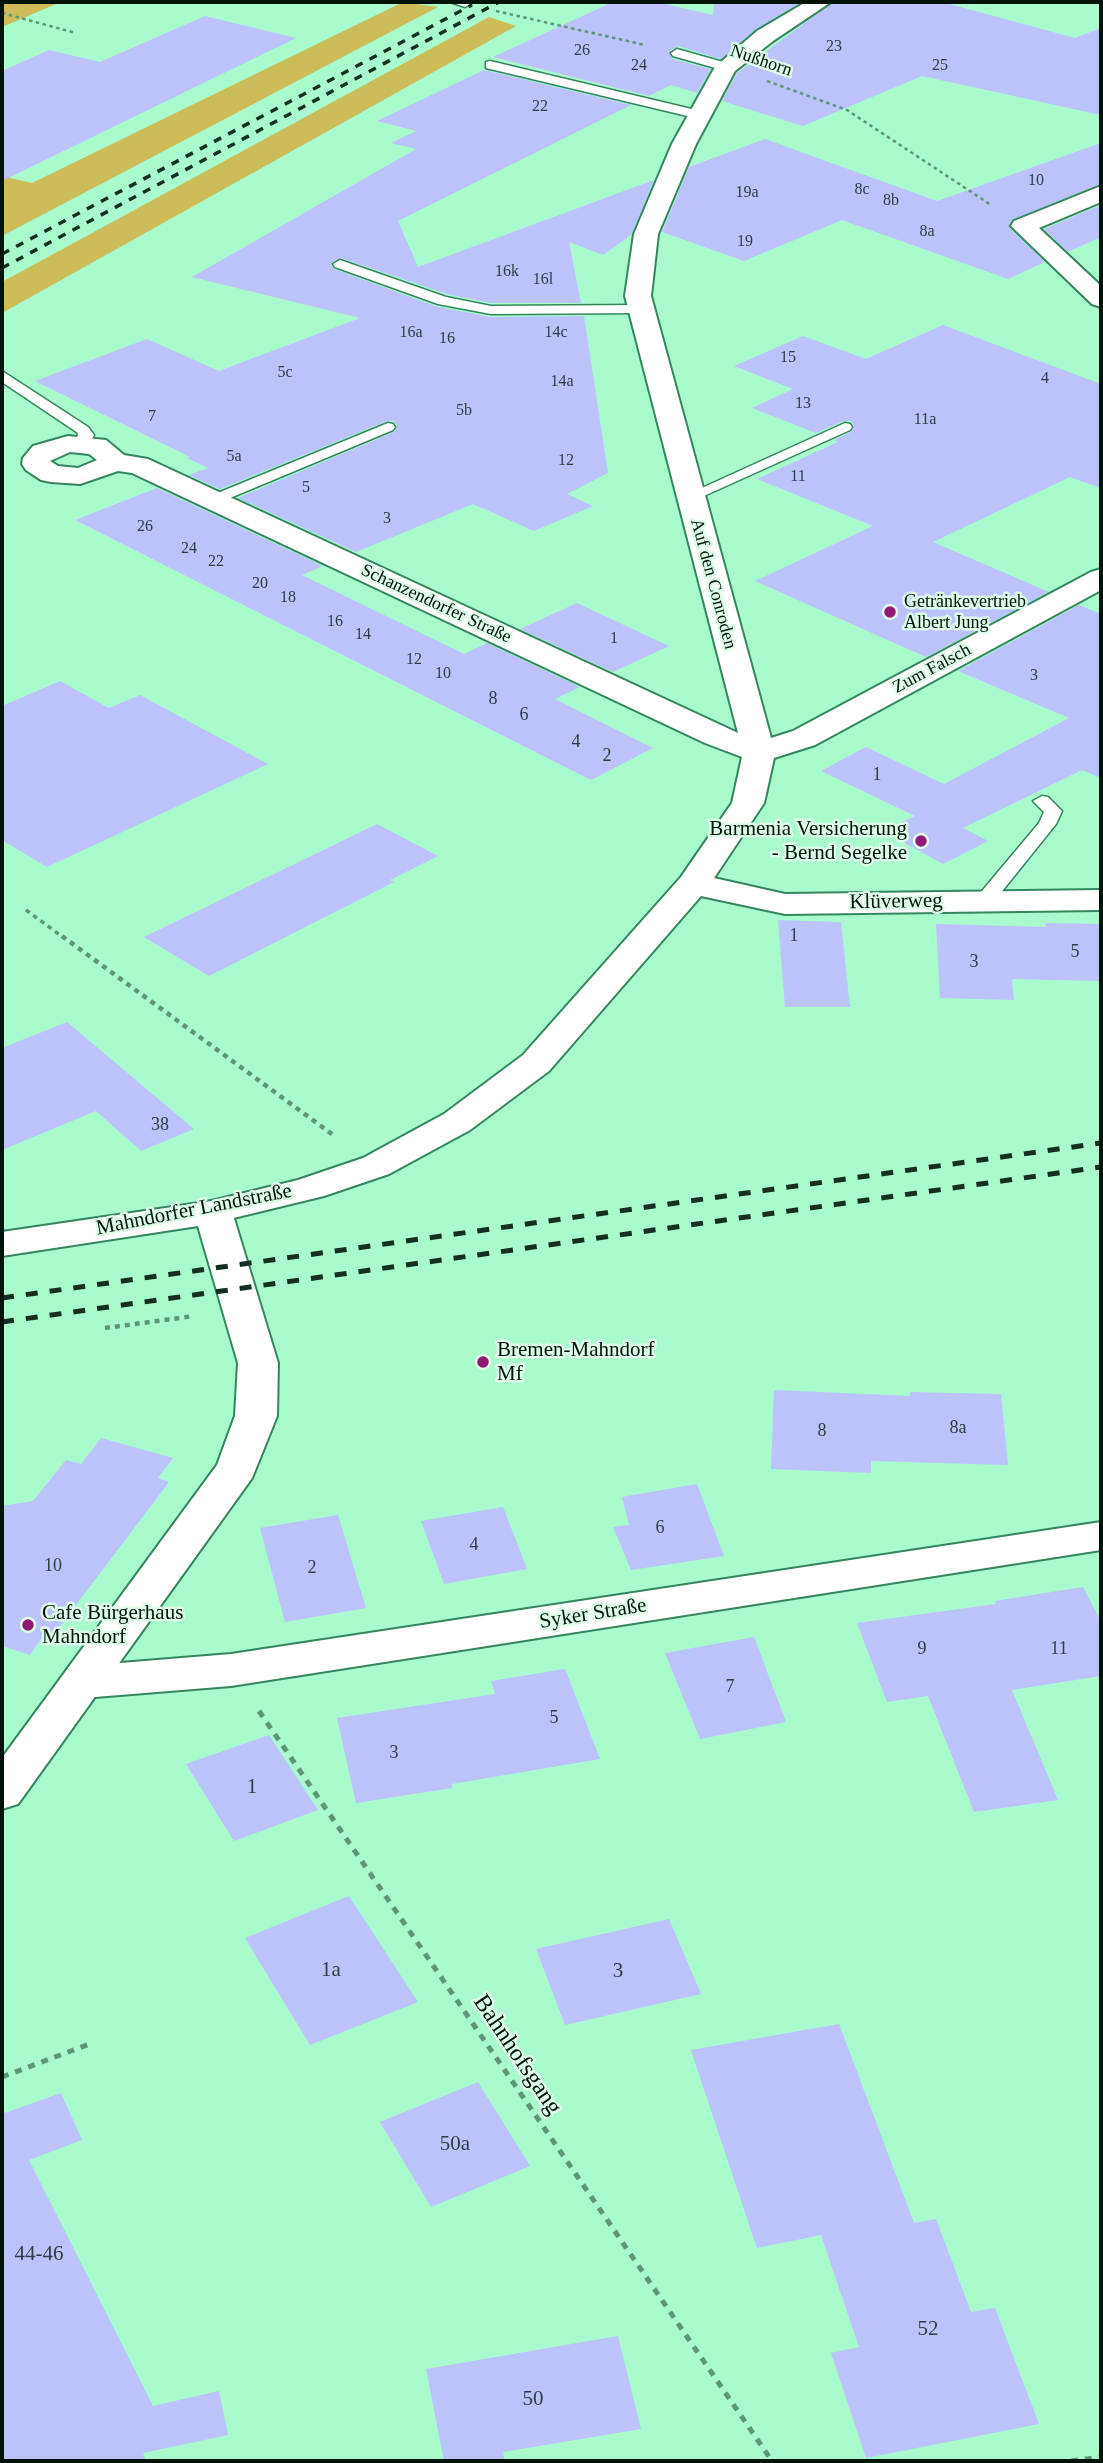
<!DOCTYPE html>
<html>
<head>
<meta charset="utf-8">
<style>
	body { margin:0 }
	#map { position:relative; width:1103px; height:2463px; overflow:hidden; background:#a9fbce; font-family:Georgia,serif }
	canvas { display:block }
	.frame { position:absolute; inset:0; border:4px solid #001308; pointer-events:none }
</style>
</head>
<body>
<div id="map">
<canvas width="1103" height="2463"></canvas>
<div class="frame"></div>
</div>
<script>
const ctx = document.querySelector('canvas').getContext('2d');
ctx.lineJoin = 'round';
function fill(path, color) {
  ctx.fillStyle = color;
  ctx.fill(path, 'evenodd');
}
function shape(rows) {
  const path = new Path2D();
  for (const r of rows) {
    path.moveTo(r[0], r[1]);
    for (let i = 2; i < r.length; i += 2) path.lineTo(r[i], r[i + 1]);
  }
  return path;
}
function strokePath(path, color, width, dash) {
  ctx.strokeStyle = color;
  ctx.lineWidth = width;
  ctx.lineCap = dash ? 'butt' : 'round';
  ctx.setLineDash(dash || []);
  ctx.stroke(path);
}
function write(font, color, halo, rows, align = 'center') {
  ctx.font = font + ' Georgia,serif';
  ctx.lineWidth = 5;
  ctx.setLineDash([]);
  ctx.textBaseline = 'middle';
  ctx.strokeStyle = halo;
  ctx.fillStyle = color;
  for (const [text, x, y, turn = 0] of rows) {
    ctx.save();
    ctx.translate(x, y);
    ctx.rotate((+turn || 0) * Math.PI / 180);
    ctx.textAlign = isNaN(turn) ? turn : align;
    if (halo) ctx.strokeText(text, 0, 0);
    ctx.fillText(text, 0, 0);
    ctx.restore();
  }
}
const green = shape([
	[2,2,61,2,2,27],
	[403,2,438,7,2,236,2,176,32,183],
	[489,17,516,26,2,313,2,282]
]);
const building = shape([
	[613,2,656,2,713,15,714,2,801,2,756,29,721,59,678,46,670,51,672,59,711,69,697,93,671,85,649,96,493,57],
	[833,2,942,2,1075,38,1101,28,1101,115,922,76,803,126,722,101,737,73],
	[205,16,296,38,2,181,2,71,49,50,100,62],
	[484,70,631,105,398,221,418,267,654,180,631,235,603,255,569,242,581,303,491,303,447,294,341,258,332,262,331,265,334,269,438,307,491,317,584,316,608,473,567,494,593,506,534,531,473,504,356,552,238,498,394,432,397,426,394,421,387,421,220,489,189,475,208,468,187,458,190,457,35,381,147,339,219,371,360,318,192,277,416,149,391,143,416,131,377,121],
	[765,139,937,201,1101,143,1101,184,1012,220,1009,228,1045,262,1008,279,842,220,744,261,662,232,689,167],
	[1101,205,1101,237,1068,252,1044,229],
	[943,325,1101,384,1101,488,1070,477,933,542,1049,592,926,657,755,581,873,526,757,479,838,442,834,440,851,432,854,426,851,421,844,421,816,433,752,408,793,389,734,366,803,336,866,359],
	[157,488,323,566,302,575,464,654,487,643,580,687,555,699,653,748,591,780,75,520],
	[577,603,669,646,613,672,520,629],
	[1079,605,1101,614,1101,778,1082,770,963,828,988,841,943,864,883,831,915,816,821,771,866,747,944,784,1069,718,958,671],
	[60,681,109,708,140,695,268,764,47,867,2,840,2,706],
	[377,824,438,856,390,880,394,882,209,976,144,937],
	[778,920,841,922,850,1007,785,1007],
	[1045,923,1101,924,1101,981,1012,979,1014,1000,940,998,936,924,1046,927],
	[67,1022,194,1129,141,1151,96,1111,2,1150,2,1048],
	[774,1390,910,1396,910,1392,1001,1394,1008,1465,871,1461,871,1473,771,1469],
	[101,1438,173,1458,158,1478,169,1482,51,1638,44,1635,30,1655,2,1646,2,1506,33,1501,66,1460,81,1464],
	[697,1484,724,1556,631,1570,613,1527,629,1525,622,1497],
	[503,1507,527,1569,444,1584,421,1521],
	[338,1515,366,1608,285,1622,260,1528],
	[1083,1587,1101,1622,1101,1676,1012,1690,1058,1800,974,1812,928,1696,887,1702,857,1623,996,1604,995,1601],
	[754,1637,786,1722,700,1739,665,1653],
	[565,1669,600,1759,452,1784,452,1788,356,1803,337,1718,495,1694,491,1681],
	[269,1735,318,1810,234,1841,186,1764],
	[349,1896,418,2002,310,2045,245,1938],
	[669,1919,701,1994,565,2025,536,1949],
	[839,2024,914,2223,936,2219,971,2312,995,2308,1039,2424,866,2458,831,2353,859,2347,821,2235,757,2248,691,2050],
	[478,2082,530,2166,431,2207,380,2122],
	[61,2093,82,2140,29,2160,153,2406,219,2391,228,2435,143,2453,146,2461,2,2461,2,2106,5,2113],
	[618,2336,641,2429,503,2452,505,2461,444,2461,426,2369]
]);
const pathFar3 = shape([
	[496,11,645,45],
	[2,13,76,33],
	[767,81,847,110,991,205]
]);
const pathFar2 = shape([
	[26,910,64,938]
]);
const pathFar1 = shape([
	[62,936,336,1137],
	[105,1328,194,1316]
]);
const path = shape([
	[259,1711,772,2461],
	[2,2077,92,2043],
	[1071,2461,1101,2457]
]);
const service = shape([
	[450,2,469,2,471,4,465,7,450,2],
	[677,49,730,64,732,67,726,71,673,56,671,53,677,49],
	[490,61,700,111,706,115,700,119,486,68,486,62,490,61],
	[340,260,446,297,491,306,641,305,648,309,641,313,491,314,438,304,335,267,333,264,340,260],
	[2,371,88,427,94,435,88,447,78,447,76,444,78,433,2,382,2,371],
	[388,423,393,424,395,427,393,430,218,503,208,503,205,500,208,497,388,423],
	[845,423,850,424,852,427,850,430,695,500,685,500,682,497,845,423],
	[1042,796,1048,797,1062,811,1056,824,991,905,977,905,975,901,977,897,1039,823,1044,812,1033,801,1042,796]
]);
const minor = shape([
	[806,2,831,2,773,41,735,71,696,144,658,234,651,296,771,738,793,731,1091,572,1101,569,1101,590,815,745,774,758,764,803,714,878,785,894,1101,890,1101,910,785,914,701,896,549,1071,470,1130,389,1174,324,1196,213,1223,199,1220,194,1212,199,1204,298,1180,363,1158,444,1114,523,1055,681,877,732,803,742,757,705,743,132,473,118,471,80,484,51,482,41,480,26,470,22,464,23,458,33,446,68,436,106,440,124,455,148,459,738,733,625,296,634,234,672,144,715,67,757,31,806,2],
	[70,452,89,454,97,460,78,468,58,466,50,461,70,452],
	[1101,186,1101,202,1039,228,1101,286,1101,307,1092,304,1011,226,1014,221,1101,186],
	[1101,1522,1101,1550,231,1686,83,1698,67,1693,61,1682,67,1671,83,1666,231,1654,1101,1522]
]);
const tertiary = shape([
	[213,1201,227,1204,232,1212,278,1363,277,1416,252,1478,18,1804,2,1809,2,1758,217,1465,235,1416,238,1363,198,1226,2,1256,2,1232,213,1201]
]);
const railFar1 = shape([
	[2,254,472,5],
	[2,268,499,2]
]);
const rail = shape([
	[2,1298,1101,1143],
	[2,1322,1101,1167]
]);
const markers = [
	[890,612,7,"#921977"],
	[921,841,7,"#921977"],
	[483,1362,7,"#921977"],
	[28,1625,7,"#921977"]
];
const farNumbernames = [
	["23",834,47],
	["26",582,51],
	["24",639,66],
	["25",940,66],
	["22",540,107],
	["10",1036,181],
	["8c",862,190],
	["19a",747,193],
	["8b",891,201],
	["8a",927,232],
	["19",745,242],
	["16k",507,272],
	["16l",543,280],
	["16a",411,333],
	["14c",556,333],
	["16",447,339],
	["15",788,358],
	["5c",285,373],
	["4",1045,379],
	["14a",562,382],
	["13",803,404],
	["5b",464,411],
	["7",152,417],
	["11a",925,420],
	["5a",234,457],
	["12",566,461],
	["11",798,477],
	["5",306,488],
	["3",387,519],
	["26",145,527],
	["24",189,549],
	["22",216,562],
	["20",260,584],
	["18",288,598],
	["16",335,622],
	["14",363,635],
	["1",614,639],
	["12",414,660],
	["10",443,674],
	["3",1034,676]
];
const farStreetnames = [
	["Nußhorn",761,61,19],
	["Auf den Conroden",713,584,75],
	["Schanzendorfer Straße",436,604,25],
	["Zum Falsch",932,669,-28]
];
const farPoinames = [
	["Getränkevertrieb",904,602],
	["Albert Jung",904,623]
];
const numberNames = [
	["8",493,699],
	["6",524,715],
	["4",576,742],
	["2",607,756],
	["1",877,775],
	["1",794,936],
	["5",1075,952],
	["3",974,962],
	["38",160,1125],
	["8a",958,1428],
	["8",822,1431],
	["6",660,1528],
	["4",474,1545],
	["10",53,1566],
	["2",312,1568],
	["9",922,1649],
	["11",1059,1649],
	["7",730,1687],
	["5",554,1718],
	["3",394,1753]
];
const poiNames = [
	["Barmenia Versicherung",907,829,"right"],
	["- Bernd Segelke",907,853,"right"],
	["Bremen-Mahndorf",497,1350],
	["Mf",497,1374],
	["Cafe Bürgerhaus",42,1613],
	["Mahndorf",42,1637]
];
const streetNames = [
	["Klüverweg",896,902,-1],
	["Mahndorfer Landstraße",194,1210,-11],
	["Syker Straße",593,1614,-9]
];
const nearNumbernames = [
	["1",252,1787],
	["1a",331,1970],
	["3",618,1971],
	["50a",455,2144],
	["44-46",39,2254],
	["52",928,2329],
	["50",533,2399]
];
const nearStreetnames = [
	["Bahnhofsgang",517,2055,56]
];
fill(green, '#cdbc5a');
fill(building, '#bbc2fc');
strokePath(service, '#33865e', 3);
strokePath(minor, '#33865e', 4);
strokePath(tertiary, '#33865e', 4);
strokePath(pathFar3, '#5f9678', 2.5, [3.5, 3.5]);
strokePath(pathFar2, '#5f9678', 3.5, [4.5, 4.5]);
strokePath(pathFar1, '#5f9678', 4.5, [5, 5]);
strokePath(path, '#5f9678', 5, [7, 7]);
fill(service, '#fff');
fill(minor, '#fff');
fill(tertiary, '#fff');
strokePath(railFar1, '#153021', 3.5, [8, 8]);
strokePath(rail, '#153021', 5, [12, 12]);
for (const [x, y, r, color] of markers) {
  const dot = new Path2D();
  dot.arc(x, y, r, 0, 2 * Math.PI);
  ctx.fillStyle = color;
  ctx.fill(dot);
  strokePath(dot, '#ddfce9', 2.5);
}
write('16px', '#2f3f45', null, farNumbernames);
write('18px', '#001308', '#ddfce9', farStreetnames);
write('18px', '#001308', '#ddfce9', farPoinames, 'left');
write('18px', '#2f3f45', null, numberNames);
write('21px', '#001308', '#ddfce9', poiNames, 'left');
write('21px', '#001308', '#ddfce9', streetNames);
write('21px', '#2f3f45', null, nearNumbernames);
write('24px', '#001308', '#ddfce9', nearStreetnames);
</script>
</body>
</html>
